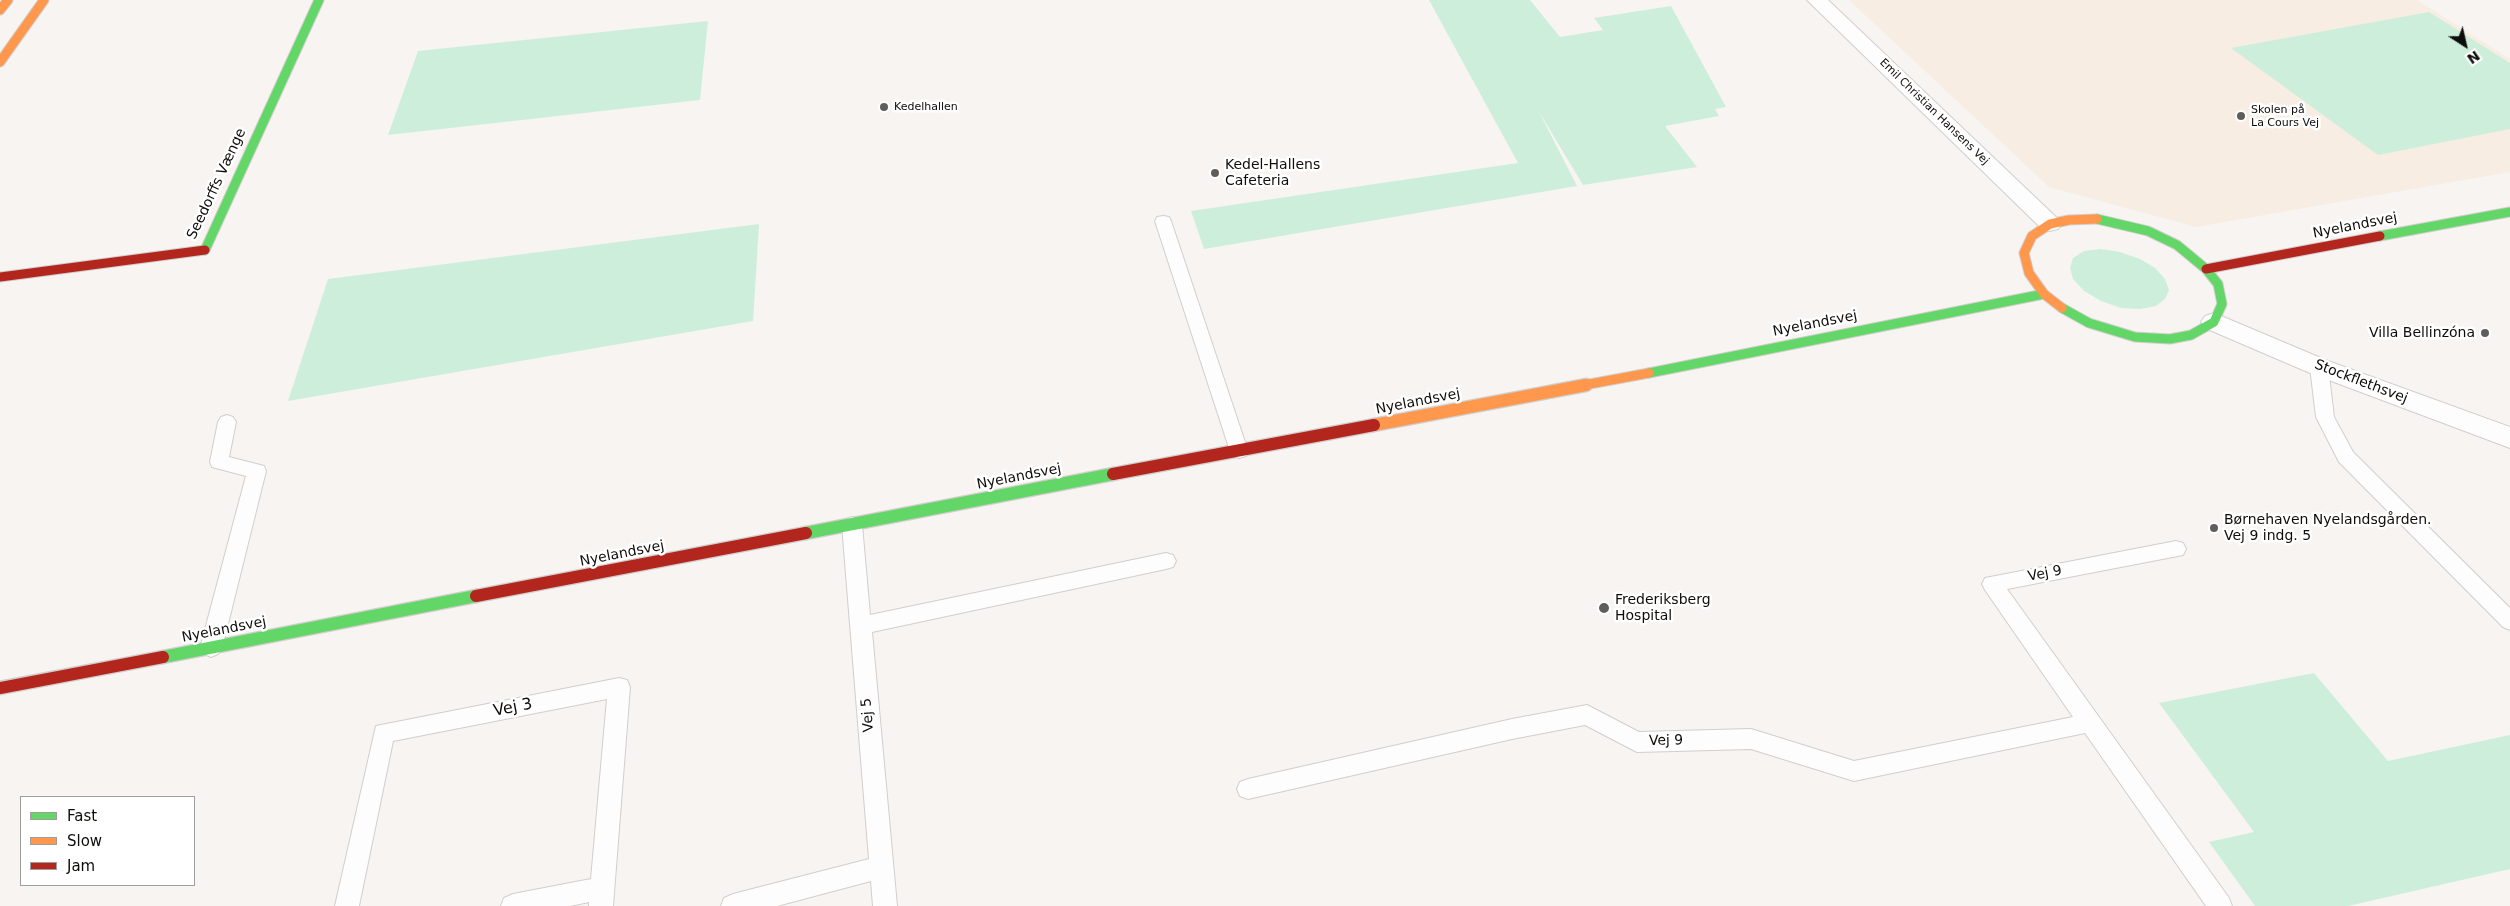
<!DOCTYPE html>
<html>
<head>
<meta charset="utf-8">
<style>
	body { margin:0 }
	#map { position:relative; width:2510px; height:906px; overflow:hidden; background:#f7f4f1; font-family:"DejaVu Sans",sans-serif }
	canvas { display:block }
	.legend { position:absolute; left:20px; top:796px; width:175px; height:90px; box-sizing:border-box; background:#fff; border:1px solid #9f9e9d; margin:0; padding:6px 9px; list-style:none; font-size:15px; color:#0f0d0b }
	.legend li { display:flex; align-items:center; gap:10px; height:25px }
	.legend b { width:25px; border:1px solid #9f9e9d }
	.north { position:absolute; left:2440px; top:20px; width:50px; height:50px; -webkit-text-stroke:4px #fff; paint-order:stroke; rotate:145deg; font-size:14px; font-weight:700; line-height:20px; text-align:center; color:#0f0d0b }
	.north::after { content:''; display:block; margin:auto; width:18px; height:22px; background:#0f0d0b; clip-path:polygon(50% 0,100% 100%,50% 72%,0 100%) }
</style>
</head>
<body>
<div id="map">
<canvas width="2510" height="906"></canvas>
<ul class="legend">
<li><b style="height:6px;background:#63d668"></b>Fast</li>
<li><b style="height:6px;background:#ff974d"></b>Slow</li>
<li><b style="height:6px;background:#b3261e"></b>Jam</li>
</ul>
<div class="north">N</div>
</div>
<script>
const ctx = document.querySelector('canvas').getContext('2d');
ctx.lineJoin = 'round';
function fill(path, color) {
  ctx.fillStyle = color;
  ctx.fill(path, 'evenodd');
}
function shape(rows) {
  const path = new Path2D();
  for (const r of rows) {
    path.moveTo(r[0], r[1]);
    for (let i = 2; i < r.length; i += 2) path.lineTo(r[i], r[i + 1]);
  }
  return path;
}
function strokePath(path, color, width, dash) {
  ctx.strokeStyle = color;
  ctx.lineWidth = width;
  ctx.lineCap = dash ? 'butt' : 'round';
  ctx.setLineDash(dash || []);
  ctx.stroke(path);
}
function write(font, color, halo, rows, align = 'center') {
  ctx.font = font + ' "DejaVu Sans",sans-serif';
  ctx.lineWidth = 5;
  ctx.setLineDash([]);
  ctx.textBaseline = 'middle';
  ctx.strokeStyle = halo;
  ctx.fillStyle = color;
  for (const [text, x, y, turn = 0] of rows) {
    ctx.save();
    ctx.translate(x, y);
    ctx.rotate((+turn || 0) * Math.PI / 180);
    ctx.textAlign = isNaN(turn) ? turn : align;
    if (halo) ctx.strokeText(text, 0, 0);
    ctx.fillText(text, 0, 0);
    ctx.restore();
  }
}
const education = shape([
	[1849,0,2417,0,2510,59,2510,172,2196,227,2049,187]
]);
const green = shape([
	[1429,0,1530,0,1560,37,1603,30,1594,18,1671,6,1726,107,1715,109,1719,116,1665,126,1697,167,1583,185,1538,110,1577,186,1204,249,1191,211,1518,163],
	[2429,12,2510,63,2510,129,2378,155,2231,48],
	[708,21,700,100,388,135,418,51],
	[759,224,753,321,288,401,328,279],
	[2101,249,2120,252,2140,259,2155,268,2165,279,2169,290,2165,299,2156,306,2140,309,2121,308,2101,301,2084,291,2073,279,2070,268,2073,258,2084,251],
	[2314,673,2388,761,2510,735,2510,869,2348,906,2255,906,2209,842,2254,832,2159,703]
]);
const lane = shape([
	[1163,216,1169,217,1171,221,1248,451,1246,456,1239,458,1232,456,1230,451,1155,221,1157,217,1163,216],
	[2319,361,2325,363,2328,367,2334,417,2353,452,2510,608,2510,630,2503,627,2339,462,2316,417,2310,367,2313,363,2319,361],
	[227,415,233,417,236,422,229,457,264,466,266,471,222,648,218,654,211,657,204,654,200,648,246,476,212,467,210,462,218,422,221,417,227,415],
	[852,517,859,520,862,525,870,615,1166,553,1173,555,1176,561,1173,567,1166,569,872,632,897,906,873,906,871,881,777,906,721,906,724,898,733,894,869,859,842,525,845,520,852,517],
	[2176,541,2183,543,2186,549,2183,555,2007,589,2229,898,2232,906,2206,906,2085,733,1854,781,1751,749,1637,752,1585,725,1512,739,1248,799,1240,796,1237,789,1240,782,1248,779,1512,719,1587,705,1639,732,1751,729,1854,761,2073,717,1985,590,1982,584,1985,578,2176,541],
	[619,678,627,680,630,687,613,906,589,906,589,902,570,906,501,906,504,898,513,894,591,879,607,699,393,741,359,906,335,906,376,726,619,678]
]);
const street = shape([
	[1807,0,1828,0,2058,219,2062,224,2058,229,2050,231,2042,229,1807,0],
	[2214,313,2328,361,2510,427,2510,448,2310,373,2205,328,2201,322,2205,316,2214,313]
]);
const fastFar1 = shape([
	[2380,236,2510,212],
	[205,250,319,0],
	[2062,308,2089,323,2135,337,2170,339,2191,335,2214,322,2222,304,2218,284,2206,269,2177,245,2148,231,2097,219],
	[1649,373,2044,294]
]);
const fast = shape([
	[806,533,1113,474],
	[163,657,476,596]
]);
const slowFar1 = shape([
	[0,10,8,0],
	[0,62,44,0],
	[2062,308,2044,294,2029,273,2024,253,2032,236,2050,224,2069,220,2097,219],
	[1579,386,1649,373]
]);
const slow = shape([
	[1374,425,1586,385]
]);
const jamFar1 = shape([
	[2206,269,2380,236],
	[0,277,205,250]
]);
const jam = shape([
	[1113,474,1374,425],
	[476,596,806,533],
	[0,688,163,657]
]);
const markers = [
	[884,107,5,"#605e5c"],
	[2241,116,5,"#605e5c"],
	[1215,173,5,"#605e5c"],
	[2485,333,5,"#605e5c"],
	[2214,528,5,"#605e5c"],
	[1604,608,6,"#605e5c"]
];
const farPoinames = [
	["Kedelhallen",894,107],
	["Skolen på",2251,110],
	["La Cours Vej",2251,123]
];
const farStreetnames = [
	["Emil Christian Hansens Vej",1934,112,44]
];
const poiNames = [
	["Kedel-Hallens",1225,165],
	["Cafeteria",1225,181],
	["Villa Bellinzóna",2475,333,"right"],
	["Børnehaven Nyelandsgården.",2224,520],
	["Vej 9 indg. 5",2224,536],
	["Frederiksberg",1615,600],
	["Hospital",1615,616]
];
const streetNames = [
	["Seedorffs Vænge",217,184,-65],
	["Nyelandsvej",2355,226,-11],
	["Nyelandsvej",1815,324,-11],
	["Stockflethsvej",2361,382,21],
	["Nyelandsvej",1418,402,-11],
	["Nyelandsvej",1019,477,-11],
	["Nyelandsvej",622,554,-11],
	["Vej 9",2045,574,-11],
	["Nyelandsvej",224,630,-11],
	["Vej 5",868,715,-95],
	["Vej 9",1666,741,-1]
];
const nearStreetnames = [
	["Vej 3",513,708,-11]
];
fill(education, '#f7ede2');
fill(green, '#ceeedc');
strokePath(lane, '#d1cecc', 2);
strokePath(street, '#d1cecc', 2);
strokePath(fastFar1, '#d1cecc', 11);
strokePath(fast, '#d1cecc', 15);
strokePath(slowFar1, '#d1cecc', 11);
strokePath(slow, '#d1cecc', 15);
strokePath(jamFar1, '#d1cecc', 11);
strokePath(jam, '#d1cecc', 15);
fill(lane, '#fefdfd');
fill(street, '#fefdfd');
strokePath(fastFar1, '#63d668', 9);
strokePath(fast, '#63d668', 12);
strokePath(slowFar1, '#ff974d', 9);
strokePath(slow, '#ff974d', 12);
strokePath(jamFar1, '#b3261e', 9);
strokePath(jam, '#b3261e', 12);
for (const [x, y, r, color] of markers) {
  const dot = new Path2D();
  dot.arc(x, y, r, 0, 2 * Math.PI);
  ctx.fillStyle = color;
  ctx.fill(dot);
  strokePath(dot, '#fff', 2);
}
write('11px', '#0f0d0b', '#fff', farPoinames, 'left');
write('11px', '#0f0d0b', '#fff', farStreetnames);
write('14px', '#0f0d0b', '#fff', poiNames, 'left');
write('14px', '#0f0d0b', '#fff', streetNames);
write('16px', '#0f0d0b', '#fff', nearStreetnames);
</script>
</body>
</html>
